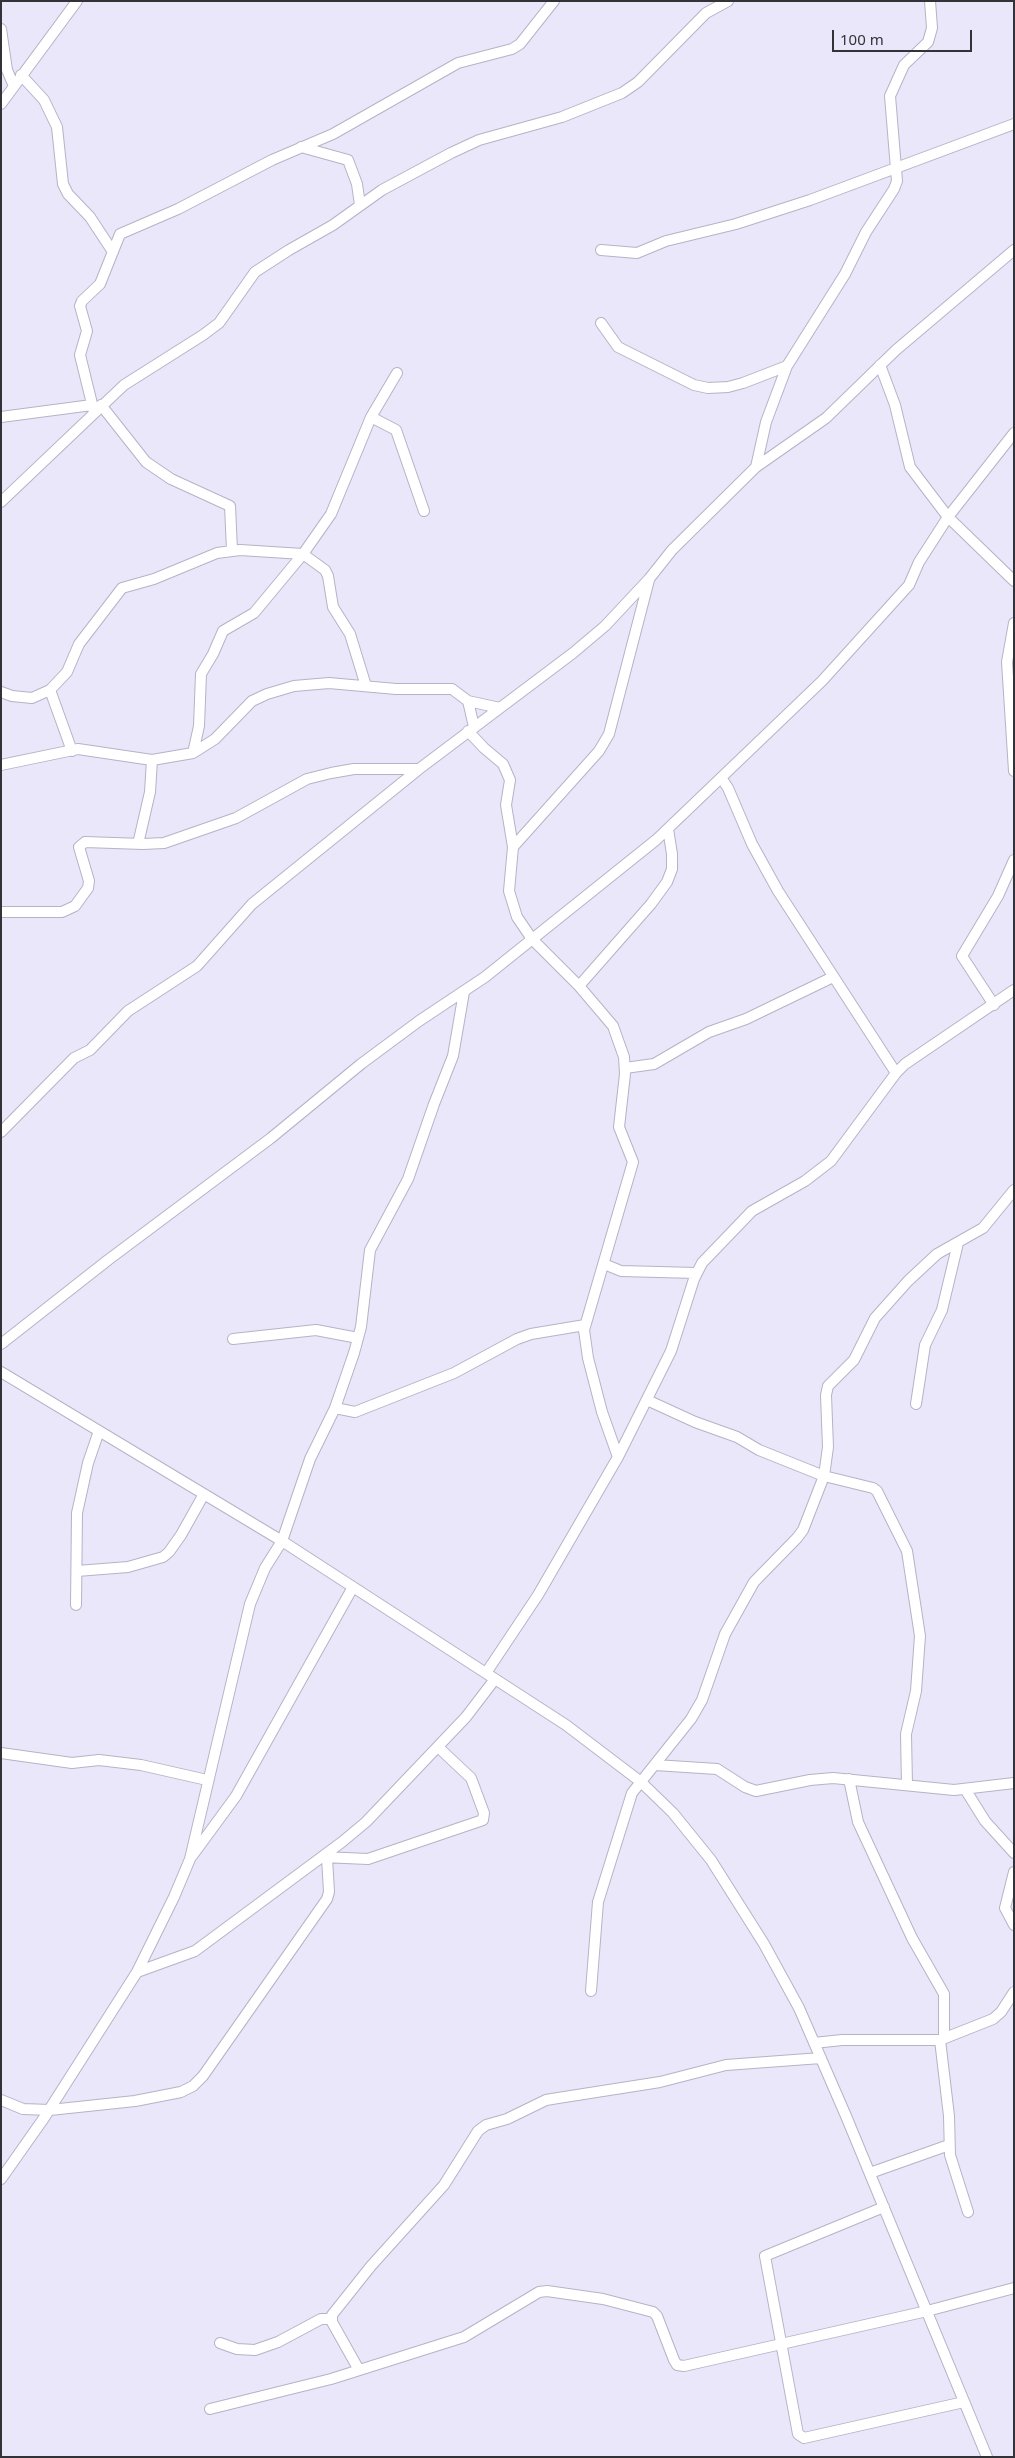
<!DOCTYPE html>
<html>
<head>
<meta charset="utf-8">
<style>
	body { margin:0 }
	#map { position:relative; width:1015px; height:2458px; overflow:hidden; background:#eae7fa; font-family:"Noto Sans",sans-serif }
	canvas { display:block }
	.frame { position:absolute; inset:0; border:2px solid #333239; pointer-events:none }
	.scale { position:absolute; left:832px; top:30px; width:140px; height:22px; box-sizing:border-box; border:2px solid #333239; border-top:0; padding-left:6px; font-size:15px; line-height:18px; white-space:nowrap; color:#333239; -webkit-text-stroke:4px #eae7fa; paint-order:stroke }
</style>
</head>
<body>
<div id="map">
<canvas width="1015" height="2458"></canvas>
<div class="frame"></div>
<div class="scale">100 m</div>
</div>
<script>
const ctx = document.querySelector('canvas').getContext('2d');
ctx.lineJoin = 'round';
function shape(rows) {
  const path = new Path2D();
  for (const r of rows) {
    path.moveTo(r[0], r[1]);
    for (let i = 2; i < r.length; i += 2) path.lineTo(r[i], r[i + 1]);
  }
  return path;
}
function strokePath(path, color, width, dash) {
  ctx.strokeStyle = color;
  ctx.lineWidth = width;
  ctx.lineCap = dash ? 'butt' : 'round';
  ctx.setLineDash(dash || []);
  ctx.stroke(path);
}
const street = shape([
	[930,1,932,28,928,42,904,65,890,96,897,181,894,189,866,232,845,274,787,366,766,422,756,467,826,418,896,350,1014,250],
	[1,29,7,70,14,86],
	[21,75,44,100,57,127,63,184,68,194,90,217,113,252],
	[1,104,77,1],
	[301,147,348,160,357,184,360,205],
	[601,250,637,253,666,241,736,224,810,200,1014,124],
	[601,323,618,347,694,385,708,388,728,387,743,383,787,366],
	[880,365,895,405,910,467,948,517,1014,581],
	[101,405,146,462,171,479,230,506,232,550],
	[94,412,80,355,87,331,80,306,82,301,100,284,120,234,178,209,272,160,333,134,458,63,512,49,520,44,554,1],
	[1,417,92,405],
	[371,417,396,430,424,511],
	[1,502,124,385,203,335,219,323,255,272,289,250,333,225,382,190,451,153,479,140,562,117,622,93,638,82,706,13,728,1],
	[1014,623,1007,662,1014,771],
	[50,690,72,751],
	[1,692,12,696,32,698,50,690,67,672,79,644,122,588,154,579,217,553,240,550,303,554,325,570,328,576,333,607,350,634,366,686],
	[468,701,474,727],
	[468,731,484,748,503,764,510,780,506,805,513,847,509,891,517,917,532,939,579,986,613,1026,624,1057,625,1074,619,1127,633,1162,584,1330,588,1358,602,1412,618,1457],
	[193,753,199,726,201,674,213,654,223,631,254,613,303,554,331,514,371,417,397,373],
	[1,765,78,749,152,760,193,753,215,739,252,701,267,694,294,686,329,683,396,689,452,689,468,701,500,708],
	[722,779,728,788,752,844,778,891,896,1073],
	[138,844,150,792,152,760],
	[513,847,599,751,609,734,649,580],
	[1,912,62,912,75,906,88,888,89,881,79,847,85,842,143,844,164,843,236,818,307,779,331,773,354,769,419,769],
	[579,986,651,904,667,882,672,869,672,854,668,829],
	[994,1005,962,956,998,896,1014,860],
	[625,1068,654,1064,709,1032,746,1019,833,977],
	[1,1132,74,1058,90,1050,128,1011,197,966,252,904,419,769,573,653,605,626,649,579,672,550,756,467],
	[604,1264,621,1271,696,1273],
	[233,1339,316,1330,358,1338],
	[1,1344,108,1260,271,1138,361,1064,419,1021,485,977,656,840,822,681,909,585,919,562,948,517,1014,433],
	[1,1372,282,1541,566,1725,641,1782,673,1813,711,1860,764,1944,799,2008,846,2116,987,2457],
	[647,1400,695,1422,737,1437,759,1450,824,1476,873,1488,877,1491,907,1551,920,1636,916,1691,906,1734,907,1785],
	[916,1404,925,1345,942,1310,958,1243],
	[335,1408,355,1412,454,1373,517,1339,531,1334,585,1325],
	[77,1571,128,1567,163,1557,169,1552,181,1535,204,1494],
	[76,1605,77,1513,88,1463,99,1431],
	[486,1673,538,1595,618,1457,671,1351,694,1279,702,1263,752,1211,805,1181,831,1161,896,1073,905,1064,1014,990],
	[1,1753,72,1763,99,1760,141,1765,207,1780],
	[655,1765,717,1769,745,1787,756,1791,810,1780,833,1778,954,1790,1014,1783],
	[849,1779,858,1822,912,1938,944,1994,944,2038],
	[965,1789,985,1821,1014,1853],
	[192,1856,236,1796,353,1587],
	[322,1857,368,1859,483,1820,484,1813,471,1778,438,1747],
	[1014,1872,1005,1908,1014,1925],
	[137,1972,195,1951,342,1842,366,1822,466,1717,495,1679],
	[591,1991,598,1902,632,1793,691,1719,702,1700,725,1634,754,1582,797,1538,803,1530,824,1476,828,1447,826,1395,828,1386,854,1360,875,1318,908,1281,937,1254,983,1228,1014,1190],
	[940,2040,949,2116,950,2155,968,2212],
	[814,2043,842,2040,940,2040,993,2019,1001,2012,1014,1992],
	[1,2100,23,2109,50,2110,135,2101,181,2092,193,2086,203,2076,327,1899,329,1892,327,1858],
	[870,2173,949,2145],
	[1,2179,44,2118,137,1972,174,1897,190,1859,250,1604,265,1568,282,1541,310,1459,335,1408,354,1353,361,1327,370,1250,408,1179,434,1104,453,1056,464,992],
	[884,2207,765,2256,798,2434,804,2438,964,2402],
	[220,2343,237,2349,255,2350,278,2342,321,2319,331,2319],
	[359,2370,332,2322,332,2315,371,2266,444,2185,478,2131,486,2125,507,2119,546,2100,558,2098,660,2082,726,2065,821,2058],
	[210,2409,331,2379,464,2337,539,2292,547,2291,603,2299,653,2312,657,2316,674,2360,677,2365,684,2366,927,2311,1014,2288]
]);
strokePath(street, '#b5b3c5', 12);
strokePath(street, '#fff', 10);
</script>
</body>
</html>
